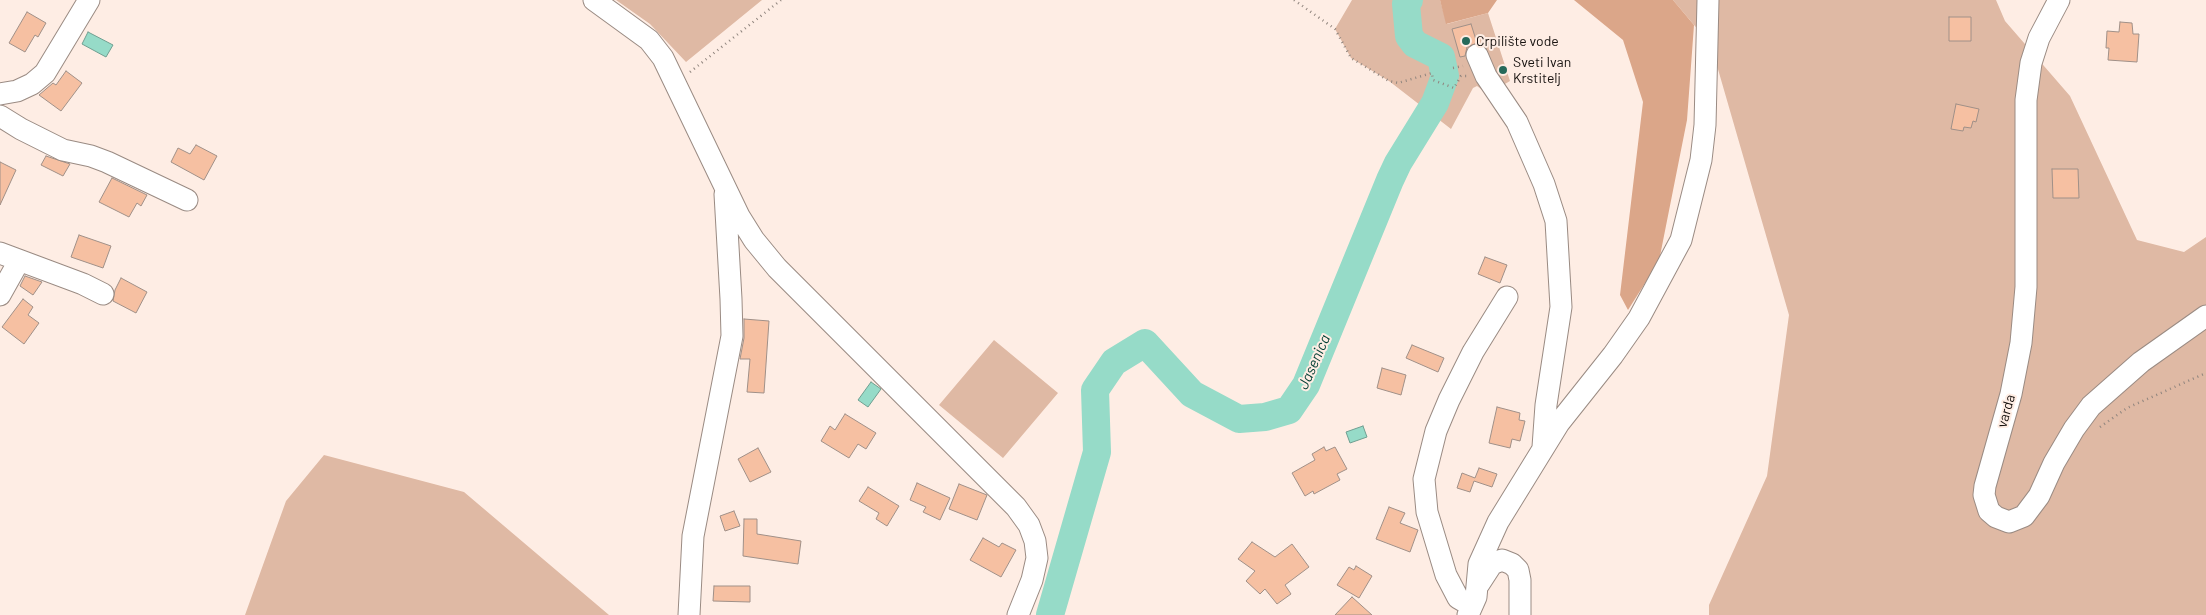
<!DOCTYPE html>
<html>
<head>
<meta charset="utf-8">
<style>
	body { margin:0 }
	canvas { display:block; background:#feede4 }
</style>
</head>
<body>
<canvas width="2206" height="615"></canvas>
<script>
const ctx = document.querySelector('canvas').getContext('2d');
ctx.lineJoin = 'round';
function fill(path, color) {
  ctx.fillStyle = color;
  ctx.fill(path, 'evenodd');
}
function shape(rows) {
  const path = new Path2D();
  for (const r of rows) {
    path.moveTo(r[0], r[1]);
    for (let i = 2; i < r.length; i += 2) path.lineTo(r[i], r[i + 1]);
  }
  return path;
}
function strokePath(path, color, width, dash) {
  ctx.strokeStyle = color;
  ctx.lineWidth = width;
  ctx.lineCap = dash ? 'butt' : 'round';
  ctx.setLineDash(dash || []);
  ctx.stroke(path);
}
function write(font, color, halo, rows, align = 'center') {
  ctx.font = font + ' Barlow,sans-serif';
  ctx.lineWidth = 4;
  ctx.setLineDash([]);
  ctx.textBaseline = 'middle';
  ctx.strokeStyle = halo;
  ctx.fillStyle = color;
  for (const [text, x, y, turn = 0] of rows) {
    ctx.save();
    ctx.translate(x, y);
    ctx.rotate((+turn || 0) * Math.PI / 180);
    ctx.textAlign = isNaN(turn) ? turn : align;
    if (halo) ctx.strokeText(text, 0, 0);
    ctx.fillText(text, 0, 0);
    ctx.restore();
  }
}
const green = shape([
	[616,0,762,0,686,62,650,24],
	[1352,0,1440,0,1447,24,1488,13,1510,81,1488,94,1477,86,1473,88,1451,129,1389,81,1351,58,1335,29],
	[1673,0,1996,0,2005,21,2070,96,2137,240,2184,252,2206,237,2206,615,1709,615,1709,605,1767,476,1789,315,1711,45],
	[994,340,1058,393,1003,458,939,405],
	[324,455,464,492,609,615,245,615,286,501]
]);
const forest = shape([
	[1440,0,1497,0,1488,13,1446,24],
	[1574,0,1673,0,1694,25,1687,120,1659,261,1628,310,1620,295,1643,102,1623,40]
]);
const water = shape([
	[88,32,113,45,106,57,82,44,88,32],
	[871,382,881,389,868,407,858,400,871,382],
	[1363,426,1367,437,1350,443,1346,432,1363,426]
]);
const river = shape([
	[1050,615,1097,452,1095,390,1114,362,1145,343,1192,394,1239,419,1265,417,1289,410,1306,385,1390,180,1398,163,1435,103,1445,76,1441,57,1415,44,1409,36,1406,4,1409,0]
]);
const building = shape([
	[27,12,46,23,38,37,35,35,25,52,9,43,27,12],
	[1949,17,1971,17,1971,41,1949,41,1949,17],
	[2120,22,2132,23,2133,34,2139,34,2137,62,2108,60,2109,48,2106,48,2107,31,2119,32,2120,22],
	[1471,24,1477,43,1467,47,1465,56,1460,57,1452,29,1471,24],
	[66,71,82,83,61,111,39,95,53,83,56,85,66,71],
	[1956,104,1979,109,1976,122,1973,121,1971,128,1964,127,1963,131,1951,129,1956,104],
	[196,145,217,156,204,180,171,162,178,148,190,154,196,145],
	[46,156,70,164,63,176,41,165,46,156],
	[0,162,16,170,0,205,0,162],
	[2052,169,2078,169,2079,198,2053,198,2052,169],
	[112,178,147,195,141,206,137,203,129,217,99,202,112,178],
	[79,235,111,246,103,268,71,257,79,235],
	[1485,257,1507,265,1500,283,1478,274,1485,257],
	[25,276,42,282,33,295,20,286,25,276],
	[121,278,147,292,136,313,113,301,115,290,121,278],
	[23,299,33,307,28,315,39,323,24,344,2,327,23,299],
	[744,319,769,321,764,393,747,392,750,359,740,359,744,338,744,319],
	[1412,345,1444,358,1438,372,1406,358,1412,345],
	[1382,368,1406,375,1401,395,1377,388,1382,368],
	[1497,407,1520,413,1519,420,1525,421,1520,441,1512,439,1510,448,1489,443,1497,407],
	[845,414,876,433,866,449,858,444,849,458,821,441,830,426,835,430,845,414],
	[1324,447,1326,451,1335,447,1347,469,1337,474,1340,480,1314,494,1313,491,1305,496,1292,473,1315,460,1312,454,1324,447],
	[758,448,771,472,750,482,738,459,758,448],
	[1479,468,1497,474,1492,487,1474,481,1470,492,1457,488,1462,473,1475,478,1479,468],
	[917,483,950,498,940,520,923,512,926,507,910,500,917,483],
	[959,484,987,495,977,520,949,509,959,484],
	[868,487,899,506,887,526,876,519,879,513,859,501,868,487],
	[1389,507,1405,513,1400,523,1418,530,1410,552,1376,539,1389,507],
	[734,511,740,526,725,531,720,516,734,511],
	[744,519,757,519,757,534,801,541,798,564,743,556,744,519],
	[983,538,999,547,1002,543,1016,550,1001,577,970,560,983,538],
	[1252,542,1275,557,1292,544,1309,567,1285,585,1291,594,1277,604,1265,589,1260,594,1246,581,1255,571,1238,559,1252,542],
	[1356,566,1372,576,1359,598,1337,585,1349,567,1354,570,1356,566],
	[714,586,750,586,750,602,713,601,714,586],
	[1352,597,1372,615,1335,615,1352,597]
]);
const path = shape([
	[1294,0,1335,29,1351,58,1389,81,1398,83,1432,73,1433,80,1454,88,1461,76,1467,76],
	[1453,68,1463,66],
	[690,72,781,0],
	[2100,427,2127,408,2206,373]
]);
const minor = shape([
	[594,0,649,40,663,58,739,216,754,240,777,268,1016,507,1029,525,1035,541,1037,558,1032,580,1018,615],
	[2059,0,2039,38,2031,63,2026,100,2026,287,2021,343,2011,394,1985,486,1984,495,1989,511,1996,517,2009,522,2024,516,2039,496,2054,463,2074,429,2091,406,2141,362,2206,316],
	[1477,55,1486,76,1517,122,1544,184,1556,221,1561,307,1546,405,1543,447],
	[0,94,17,91,32,84,45,73,89,0],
	[0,116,21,129,63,150,91,156,107,162,187,200],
	[0,253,83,284,103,294],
	[0,295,19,261],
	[1479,584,1492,564,1502,560,1512,564,1518,570,1520,580,1520,615],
	[1472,606,1458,598,1446,575,1427,512,1424,479,1436,431,1449,400,1473,352,1507,297],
	[689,615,693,536,732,336,731,299,725,194],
	[1468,615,1476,597,1479,564,1498,522,1559,423,1613,355,1639,318,1681,240,1701,160,1705,125,1708,0]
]);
const markers = [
	[1466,41,5,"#25695a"],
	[1503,70,5,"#25695a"]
];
const poiNames = [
	["Crpilište vode",1476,41],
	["Sveti Ivan",1513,62],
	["Krstitelj",1513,78]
];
const streetNames = [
	["varda",2006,411,-74]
];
const waterNames = [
	["Jasenica",1314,362,-66]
];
fill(green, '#dfb9a4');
fill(forest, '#dba689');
fill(water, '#96dbc8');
strokePath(water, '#709f91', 1);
strokePath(river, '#96dbc8', 28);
fill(building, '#f6c0a2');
strokePath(building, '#a09088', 1);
strokePath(minor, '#9a8b83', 23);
strokePath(path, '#90857e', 2.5, [1, 4]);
strokePath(minor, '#fff', 21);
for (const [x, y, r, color] of markers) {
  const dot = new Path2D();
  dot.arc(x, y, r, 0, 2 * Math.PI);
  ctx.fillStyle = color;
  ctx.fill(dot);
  strokePath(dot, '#feede4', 2);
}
write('14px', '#181310', '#feede4', poiNames, 'left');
write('14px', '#181310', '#feede4', streetNames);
write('italic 15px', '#003e33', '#feede4', waterNames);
</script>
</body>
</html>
